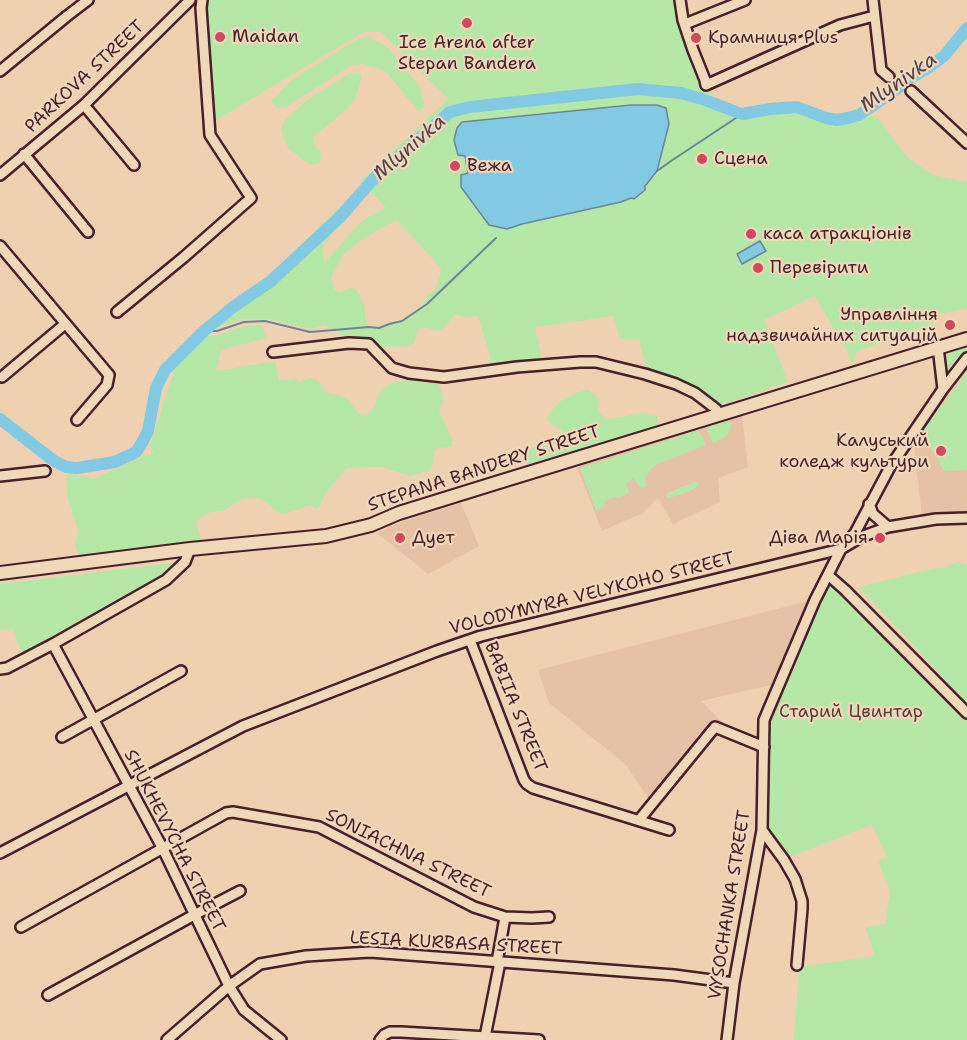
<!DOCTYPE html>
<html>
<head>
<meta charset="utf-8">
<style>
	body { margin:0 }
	canvas { display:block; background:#efd1b2 }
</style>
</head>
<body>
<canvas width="967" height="1040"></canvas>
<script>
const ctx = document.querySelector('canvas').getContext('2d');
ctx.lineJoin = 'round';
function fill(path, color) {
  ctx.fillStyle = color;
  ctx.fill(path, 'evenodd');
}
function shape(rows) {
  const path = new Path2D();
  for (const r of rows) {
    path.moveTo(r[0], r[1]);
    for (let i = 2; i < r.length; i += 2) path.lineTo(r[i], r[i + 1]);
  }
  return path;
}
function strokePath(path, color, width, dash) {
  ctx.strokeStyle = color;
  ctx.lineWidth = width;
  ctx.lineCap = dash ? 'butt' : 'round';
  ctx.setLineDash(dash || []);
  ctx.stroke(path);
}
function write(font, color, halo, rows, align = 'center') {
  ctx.font = font + ' "Shantell Sans",sans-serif';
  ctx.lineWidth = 4.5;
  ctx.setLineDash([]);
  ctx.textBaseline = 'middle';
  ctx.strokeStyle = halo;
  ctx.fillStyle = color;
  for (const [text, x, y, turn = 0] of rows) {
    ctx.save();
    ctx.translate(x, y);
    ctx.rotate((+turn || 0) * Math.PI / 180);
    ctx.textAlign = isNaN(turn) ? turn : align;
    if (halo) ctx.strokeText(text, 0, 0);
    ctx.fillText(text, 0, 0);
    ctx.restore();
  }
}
const built = shape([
	[967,371,967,513,922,517,914,443],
	[742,415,748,467,718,478,720,502,673,524,658,498,643,513,602,531,577,467],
	[461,503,479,546,428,574,377,533,404,521],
	[808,601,771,685,701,701,723,723,654,806,625,764,549,703,538,670]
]);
const green = shape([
	[205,0,677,0,704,87,712,92,715,100,751,116,797,111,834,123,876,116,907,157,933,175,967,182,967,308,932,316,934,327,857,351,852,365,847,351,815,296,764,320,788,382,719,406,697,389,666,374,646,369,639,339,620,339,613,316,535,327,542,359,493,367,478,315,467,317,455,314,443,329,436,331,424,327,418,330,414,343,409,346,383,347,371,343,352,340,324,325,311,329,268,319,242,319,216,328,214,328,237,308,268,288,268,277,348,199,355,206,353,212,323,244,324,263,357,226,369,216,386,208,361,181,448,99,381,32,366,32,362,33,213,122],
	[397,220,441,268,437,285,433,292,428,294,422,306,402,321,389,324,379,328,369,326,365,319,365,307,357,290,351,288,339,292,334,289,331,277,343,255,359,242,381,228],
	[370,37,388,48,420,87,425,107,418,111,388,74,381,69,362,64,352,65,286,107,277,108,271,101,293,79,360,38],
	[358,72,362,77,355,99,344,112,313,137,315,147,322,154,320,163,310,165,288,148,281,130,284,121,306,101,348,74],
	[256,325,263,326,266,338,221,350,216,371,275,361,279,381,296,378,298,383,309,378,316,379,328,393,346,397,359,414,365,415,371,412,381,390,391,383,417,377,430,379,437,383,441,388,443,400,439,412,453,440,452,446,446,448,440,447,434,450,434,463,428,471,410,476,382,467,348,468,337,479,325,494,320,506,316,509,311,505,285,514,274,510,266,501,257,498,243,498,223,511,211,512,200,518,196,523,202,541,81,556,78,553,75,546,78,530,68,499,66,475,73,474,93,479,154,452,150,446,175,368,205,336,218,335,245,326],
	[967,345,967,353,946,379,943,351],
	[967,372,967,470,944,471,922,432],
	[582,390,589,390,599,398,598,411,606,419,644,413,657,415,658,426,529,466,522,458,522,452,527,449,559,440,563,435,562,430,551,424,547,419,549,413,563,399],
	[728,420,731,422,731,428,727,436,713,443,706,428],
	[699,430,706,445,658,464,649,471,645,479,646,485,644,488,639,487,633,478,626,483,629,492,627,494,618,498,615,496,604,502,605,506,596,511,580,468],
	[697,481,698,485,697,487,688,492,669,498,666,497,667,493],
	[958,561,963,564,967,564,967,703,859,587,923,571,945,567],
	[171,563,173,572,26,656,21,651,13,629,0,630,0,584],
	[828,575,967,721,967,1040,794,1040,799,967,875,956,865,927,885,924,890,890,878,861,887,857,872,825,787,858,762,830,764,720]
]);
const water = shape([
	[631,105,657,105,666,108,669,124,657,171,645,186,645,190,634,199,631,198,621,202,522,224,507,229,489,225,461,187,461,175,468,173,465,156,458,155,454,140,457,128,462,122,631,105],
	[760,241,766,251,742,264,737,254,760,241]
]);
const stream = shape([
	[657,171,671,161,742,114],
	[204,331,217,331,244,322,265,321,310,332,369,327,379,328,389,324,402,321,427,304,496,238]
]);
const river = shape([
	[0,419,54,461,66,467,77,468,115,462,136,452,143,441,148,431,156,388,165,370,204,331,233,307,271,281,299,255,340,217,377,175,450,112,470,107,638,89,681,93,702,99,742,114,770,109,797,107,826,118,837,120,848,118,859,115,897,89,905,81,928,68,944,56,967,28]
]);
const minor = shape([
	[680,0,683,20,693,50,705,80,706,85,840,25,874,16],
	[873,0,881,70,889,77],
	[685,24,745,0],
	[0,71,67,16,88,0],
	[911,91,967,143],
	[84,105,134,165],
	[24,154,88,232],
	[0,175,84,105,190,0],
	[0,246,109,375,107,385,77,420],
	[117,312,184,257,251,198,210,135,201,8,202,0],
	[938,347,943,389],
	[273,352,349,343,369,344,392,368,409,373,444,377,517,367,580,362,596,362,645,374,676,384,695,393,716,409,718,414],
	[2,377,65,324],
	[0,476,45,471],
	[869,504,873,514,888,527],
	[828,575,845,590,967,713],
	[470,640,524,780,527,784,533,788,669,830],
	[53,644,163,849,229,986,244,1010,281,1040],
	[0,669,7,668,53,644,166,580,185,562,190,549],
	[62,737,181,671],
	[639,820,715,727,764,747],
	[762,830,784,860,795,879,802,901,802,909,797,965],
	[0,853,243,726,437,651,481,636,841,549,861,537,888,527,936,519,967,518],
	[21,927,226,813,233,812,319,827,474,907,505,917,532,918,549,917],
	[497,962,505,917],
	[48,995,194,915,240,891],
	[485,1037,500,962],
	[167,1040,229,986,260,964,306,956,370,952,674,975,734,983],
	[380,1040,384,1035,390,1032,401,1032,539,1040],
	[727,1040,734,983,762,830,764,720,815,600,841,549,855,533,890,467,943,389,967,358]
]);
const major = shape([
	[0,573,190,549,326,536,371,525,399,513,499,482,967,339]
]);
const markers = [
	[467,23,6,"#d1495b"],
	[220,37,6,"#d1495b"],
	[696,38,6,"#d1495b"],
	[702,159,6,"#d1495b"],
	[455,166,6,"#d1495b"],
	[751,234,6,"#d1495b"],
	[758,268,6,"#d1495b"],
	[950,325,6,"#d1495b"],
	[941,451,6,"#d1495b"],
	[400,538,6,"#d1495b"],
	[880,538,6,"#d1495b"]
];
const poiNames = [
	["Maidan",232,37],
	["Крамниця Plus",708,38],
	["Ice Arena after",467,43,"center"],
	["Stepan Bandera",467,64,"center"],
	["Сцена",714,159],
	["Вежа",467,166],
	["каса атракціонів",763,234],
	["Перевірити",770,268],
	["Управління",938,315,"right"],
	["надзвичайних ситуацій",938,336,"right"],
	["Калуський",929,441,"right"],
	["коледж культури",929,462,"right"],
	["Дует",412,538],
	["Діва Марія",868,538,"right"]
];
const streetNames = [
	["PARKOVA STREET",85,77,-43],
	["STEPANA BANDERY STREET",484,469,-18],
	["VOLODYMYRA VELYKOHO STREET",592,594,-14],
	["BABIIA STREET",515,707,68],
	["SHUKHEVYCHA STREET",174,841,63],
	["SONIACHNA STREET",408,854,26],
	["VYSOCHANKA STREET",730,905,-81],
	["LESIA KURBASA STREET",456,944,3]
];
const parkNames = [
	["Старий Цвинтар",851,712]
];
const waterNames = [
	["Mlynivka",899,83,-35],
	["Mlynivka",410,148,-41]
];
fill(built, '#e5c2a5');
fill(green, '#b5e7a7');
fill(water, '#82c9e3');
strokePath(water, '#6c8599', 1.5);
strokePath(stream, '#6c8599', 2);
strokePath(river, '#82c9e3', 12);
strokePath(minor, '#4a1f2b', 14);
strokePath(major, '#4a1f2b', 16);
strokePath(minor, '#f1d8b9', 9);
strokePath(major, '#f1d8b9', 12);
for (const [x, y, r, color] of markers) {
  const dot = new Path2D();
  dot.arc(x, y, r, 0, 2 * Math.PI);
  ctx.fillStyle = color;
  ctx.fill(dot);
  strokePath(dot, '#f1d8b9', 2);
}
write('18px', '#4a1f2b', '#f1d8b9', poiNames, 'left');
write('18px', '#4a1f2b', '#f1d8b9', streetNames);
write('18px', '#5a3d3e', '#f1d8b9', parkNames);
write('italic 20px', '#554150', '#f1d8b9', waterNames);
</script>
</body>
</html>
